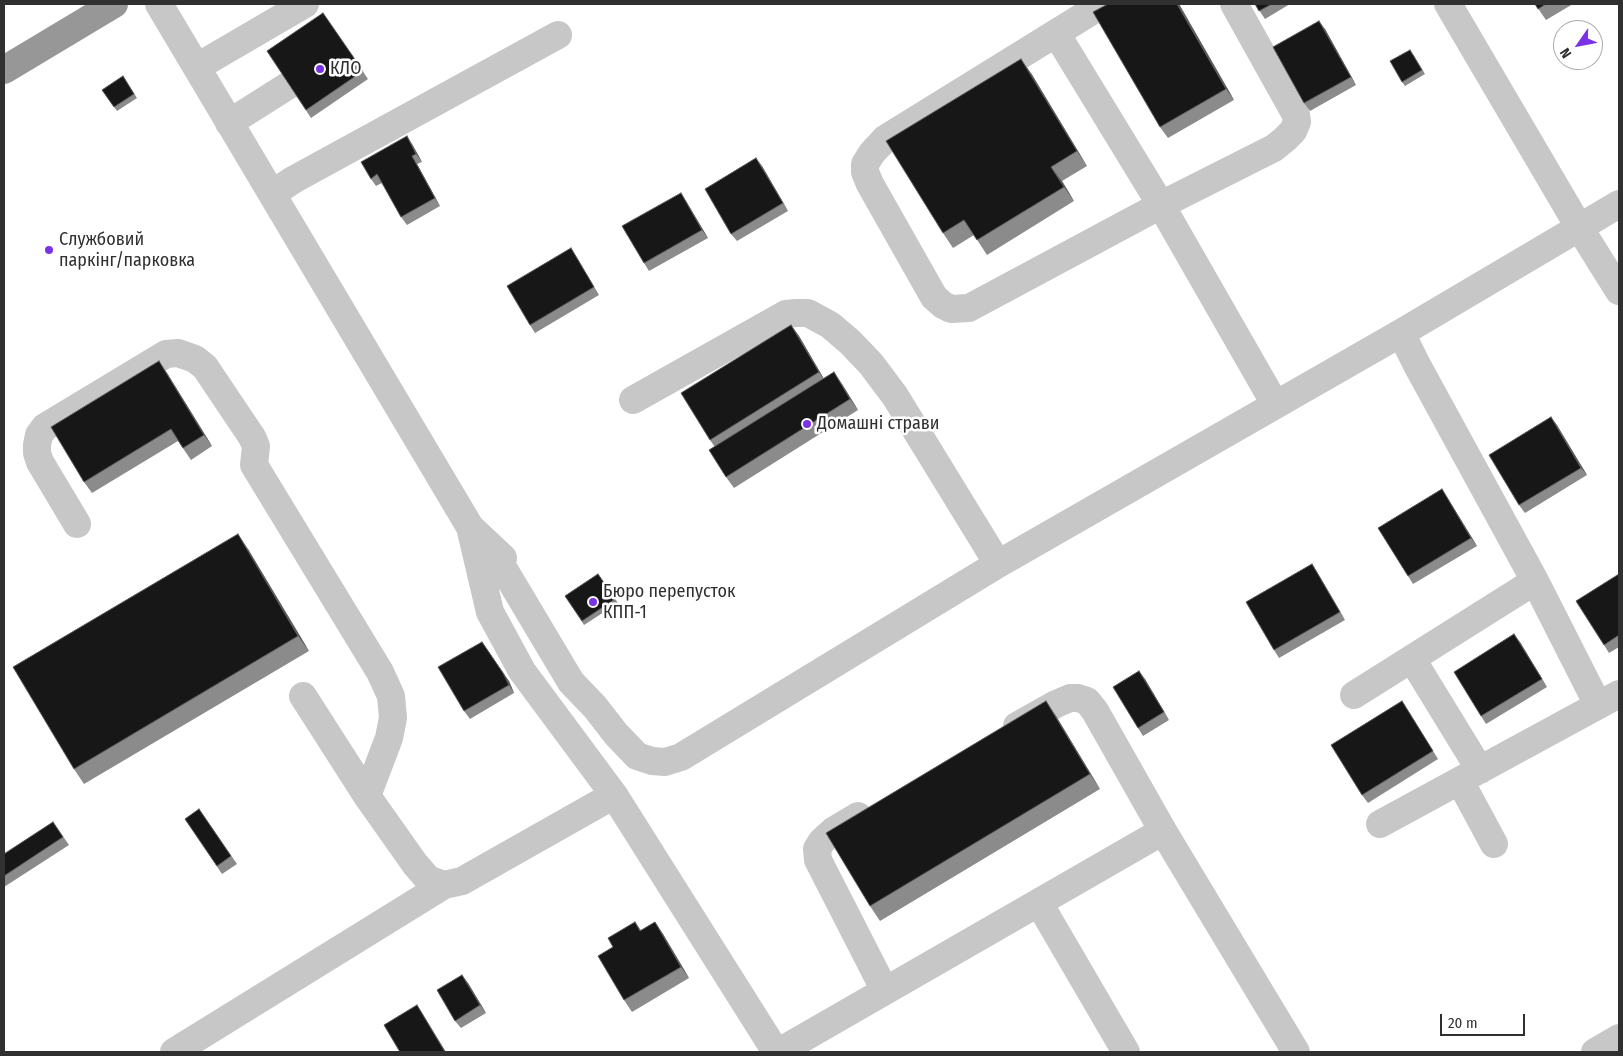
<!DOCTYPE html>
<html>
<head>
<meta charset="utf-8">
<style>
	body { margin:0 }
	#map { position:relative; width:1623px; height:1056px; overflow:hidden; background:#fff; font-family:"Fira Sans Condensed",sans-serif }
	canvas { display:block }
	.frame { position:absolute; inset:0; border:5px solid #303030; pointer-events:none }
	.north { position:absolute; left:1553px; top:20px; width:50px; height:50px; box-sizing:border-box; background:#fff; border:1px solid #acacac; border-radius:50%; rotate:237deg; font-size:14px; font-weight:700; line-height:20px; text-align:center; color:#303030 }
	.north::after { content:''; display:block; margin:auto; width:18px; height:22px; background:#7a32e6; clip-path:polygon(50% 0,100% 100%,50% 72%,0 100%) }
	.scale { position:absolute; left:1440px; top:1014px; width:85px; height:22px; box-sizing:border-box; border:2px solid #303030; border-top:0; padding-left:6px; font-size:15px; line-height:18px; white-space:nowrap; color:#303030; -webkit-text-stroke:4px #fff; paint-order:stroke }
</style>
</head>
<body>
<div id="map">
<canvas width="1623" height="1056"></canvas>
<div class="frame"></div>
<div class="north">N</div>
<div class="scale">20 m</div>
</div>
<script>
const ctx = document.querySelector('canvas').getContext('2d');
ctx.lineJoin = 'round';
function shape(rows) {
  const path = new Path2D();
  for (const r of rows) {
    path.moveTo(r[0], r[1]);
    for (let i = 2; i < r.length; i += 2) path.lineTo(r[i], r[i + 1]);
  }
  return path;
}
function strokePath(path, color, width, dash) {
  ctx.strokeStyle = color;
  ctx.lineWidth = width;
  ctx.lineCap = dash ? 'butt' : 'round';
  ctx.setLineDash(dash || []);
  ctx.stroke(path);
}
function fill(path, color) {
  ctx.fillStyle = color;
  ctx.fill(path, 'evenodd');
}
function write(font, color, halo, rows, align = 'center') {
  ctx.font = font + ' "Fira Sans Condensed",sans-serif';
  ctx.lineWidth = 5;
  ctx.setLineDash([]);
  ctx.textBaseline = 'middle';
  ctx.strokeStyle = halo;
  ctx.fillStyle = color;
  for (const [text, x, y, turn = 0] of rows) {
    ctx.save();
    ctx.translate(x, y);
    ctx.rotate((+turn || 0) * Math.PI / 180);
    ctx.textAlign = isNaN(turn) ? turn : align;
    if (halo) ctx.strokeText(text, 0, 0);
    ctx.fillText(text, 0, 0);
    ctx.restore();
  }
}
const minor = shape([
	[159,4,470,527,503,558],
	[1103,4,885,139,872,153,865,164,865,172,870,184,934,297,943,305,951,309,969,308,1161,205,1274,148,1285,139,1293,131,1297,122,1296,115,1234,4],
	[1448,4,1579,227,1619,291],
	[1056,33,1161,205,1275,404],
	[197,67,305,4],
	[229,123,289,85],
	[272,194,293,180,558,35],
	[1401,333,1417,365,1535,581,1598,705],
	[633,400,786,314,796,313,808,313,830,325,850,342,871,364,895,396,998,564],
	[77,524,40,462,37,453,37,445,39,435,45,427,166,354,178,353,195,359,205,367,252,437,256,446,254,465,380,672,391,696,393,718,389,738,367,796],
	[471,531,490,612,522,671,614,795,776,1052],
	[490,546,571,682,595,707,616,734,637,756,652,761,665,762,681,757,998,564,1401,333,1619,204],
	[1412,659,1480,770],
	[1354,695,1535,581],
	[303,696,367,796,415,864,428,879,444,885,462,881,614,795],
	[1017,726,1056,704,1070,698,1078,698,1087,701,1095,711,1163,831,1296,1052],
	[1460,781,1494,844],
	[858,816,833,831,822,841,817,849,818,860,885,991],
	[1380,824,1619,694],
	[1039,903,1126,1052],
	[174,1052,444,885],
	[779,1052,1163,831],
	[1595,1052,1619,1038]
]);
const highway = shape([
	[4,70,114,4]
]);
const wall = shape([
	[1179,4,1234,100,1168,138,1160,127],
	[1255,4,1290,4,1265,19],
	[1535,4,1573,4,1546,20],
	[323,13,368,79,311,118,267,51],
	[1325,29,1356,85,1310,111,1304,103],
	[1413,54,1425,74,1405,86,1402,82],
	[1031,73,1087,166,1062,181,1074,201,987,255,974,235,953,248,943,233],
	[123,76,137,98,117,111,102,90],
	[412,144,422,162,417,164,440,206,407,225,401,217,382,183,376,186,371,179],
	[762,166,788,211,737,241,731,234],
	[681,193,708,238,649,271,644,263],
	[576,256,599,295,535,333,530,325],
	[791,325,799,336,824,379,842,384,858,410,734,488,726,477,715,447,710,440],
	[167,373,212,446,191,460,178,441,92,493,84,482],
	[1551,417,1587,475,1525,513,1519,505],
	[1442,489,1477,546,1413,584,1408,576],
	[248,549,309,651,84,784,74,769],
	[1312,564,1317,572,1345,620,1279,658,1274,650],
	[598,574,618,603,584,625,565,596],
	[1619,574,1619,647,1609,653,1604,645],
	[1520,642,1547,687,1486,724,1481,716],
	[1145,679,1169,720,1143,736,1138,728],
	[509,681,514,693,470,719,464,711],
	[1046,701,1056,716,1100,789,880,921,870,906],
	[1402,701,1438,759,1368,803,1362,795],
	[199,809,237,864,222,874,185,819],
	[53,822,69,845,4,887,4,854],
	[635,922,641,930,655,922,663,934,689,978,632,1012,624,1000,613,947],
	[468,983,486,1013,461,1028,455,1021]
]);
const shadedWall = shape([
	[1177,4,1179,4,1234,100,1226,89],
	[1319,21,1325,29,1356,85,1351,77],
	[1021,59,1031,73,1087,166,1077,151],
	[407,136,412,144,422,162,416,154],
	[412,156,417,164,440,206,435,198],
	[756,158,762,166,788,211,783,203],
	[1051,167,1062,181,1074,201,1064,187],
	[681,193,686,201,708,238,702,230],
	[791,325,799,336,827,384,819,372],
	[159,361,167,373,212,446,204,435],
	[834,372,842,384,858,410,850,399],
	[1551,417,1557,425,1587,475,1581,468],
	[1442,489,1447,497,1477,546,1471,538],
	[238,534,248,549,309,651,298,636],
	[1312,564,1317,572,1345,620,1340,612],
	[1514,634,1520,642,1547,687,1542,679],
	[482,642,509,681,514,693,509,685],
	[1139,671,1145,679,1169,720,1164,712],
	[1046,701,1056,716,1100,789,1090,774],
	[655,922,663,934,689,978,681,967],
	[462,975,468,983,486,1013,480,1005],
	[417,1005,422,1013,446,1052,445,1052]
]);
const building = shape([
	[1108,4,1177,4,1226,89,1160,127,1093,12,1108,4],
	[1255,4,1272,4,1259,11,1255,4],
	[1535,4,1546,4,1538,9,1535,4],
	[323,13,363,71,306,110,267,51,323,13],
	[1319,21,1351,77,1304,103,1273,47,1319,21],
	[1410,50,1422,70,1402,82,1390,61,1410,50],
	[1021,59,1077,151,1051,167,1064,187,977,240,964,220,943,233,886,141,1021,59],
	[123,76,134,94,114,107,102,90,123,76],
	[407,136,416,154,412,156,435,198,401,217,377,174,371,179,361,162,407,136],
	[756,158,783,203,731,234,705,189,756,158],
	[681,193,702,230,644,263,622,226,681,193],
	[571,248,594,287,530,325,507,286,571,248],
	[791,325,819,372,710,440,681,393,791,325],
	[159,361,204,435,183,448,171,429,84,482,51,427,159,361],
	[834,372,850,399,726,477,709,450,834,372],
	[1551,417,1581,468,1519,505,1489,455,1551,417],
	[1442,489,1471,538,1408,576,1378,528,1442,489],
	[238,534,298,636,74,769,13,667,238,534],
	[1312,564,1340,612,1274,650,1246,602,1312,564],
	[598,574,615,599,582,621,565,596,598,574],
	[1619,574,1619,635,1604,645,1576,601,1619,574],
	[1514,634,1542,679,1481,716,1454,672,1514,634],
	[482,642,503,673,509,685,464,711,438,667,482,642],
	[1139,671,1164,712,1138,728,1113,687,1139,671],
	[1046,701,1090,774,870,906,826,833,1046,701],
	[1402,701,1433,751,1362,795,1331,745,1402,701],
	[199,809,231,856,217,866,185,819,199,809],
	[53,822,63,837,4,876,4,854,53,822],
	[635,922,640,931,655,922,681,967,624,1000,598,956,613,947,608,938,635,922],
	[462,975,480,1005,455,1021,437,990,462,975],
	[417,1005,445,1052,400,1052,384,1025,417,1005]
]);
const markers = [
	[320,69,5,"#7a32e6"],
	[49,250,5,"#7a32e6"],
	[807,424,5,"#7a32e6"],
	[593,602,5,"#7a32e6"]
];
const poiNames = [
	["КЛО",330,69],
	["Службовий",59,240],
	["паркінг/парковка",59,261],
	["Домашні страви",817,424],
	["Бюро перепусток",603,592],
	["КПП-1",603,613]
];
strokePath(minor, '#c7c7c7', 28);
strokePath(highway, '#979797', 28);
fill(wall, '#8b8b8b');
fill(shadedWall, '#5d5d5d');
fill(building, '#171717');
strokePath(building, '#5d5d5d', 1);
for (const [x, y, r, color] of markers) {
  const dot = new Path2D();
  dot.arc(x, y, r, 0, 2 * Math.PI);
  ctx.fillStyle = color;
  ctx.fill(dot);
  strokePath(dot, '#fff', 2);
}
write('18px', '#303030', '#fff', poiNames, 'left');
</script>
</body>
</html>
